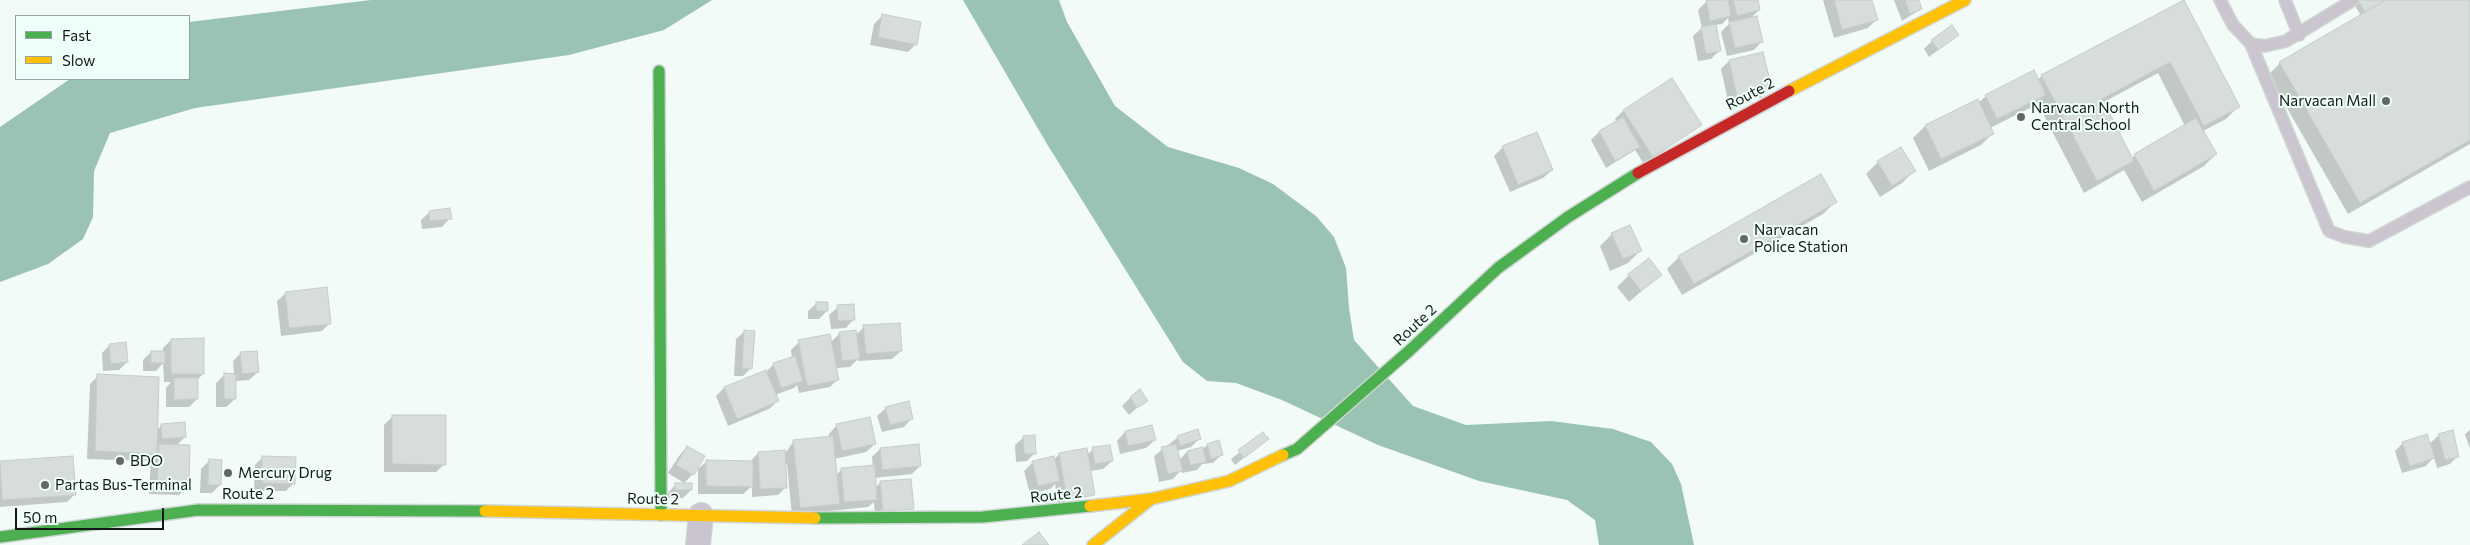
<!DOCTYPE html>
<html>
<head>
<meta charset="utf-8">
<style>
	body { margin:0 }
	#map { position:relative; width:2470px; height:545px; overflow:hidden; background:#f2fbf7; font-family:Commissioner,sans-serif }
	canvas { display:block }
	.legend { position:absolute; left:15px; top:15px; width:175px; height:65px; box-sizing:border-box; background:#eefff8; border:1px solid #96a39e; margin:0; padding:6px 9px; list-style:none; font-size:15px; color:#131916 }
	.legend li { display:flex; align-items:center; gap:10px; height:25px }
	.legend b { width:25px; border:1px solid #96a39e }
	.scale { position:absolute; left:15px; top:508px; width:149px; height:22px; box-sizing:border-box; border:2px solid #131916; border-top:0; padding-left:6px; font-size:15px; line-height:18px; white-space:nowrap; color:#131916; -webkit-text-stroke:4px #eefff8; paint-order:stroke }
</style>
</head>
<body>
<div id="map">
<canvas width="2470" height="545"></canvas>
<ul class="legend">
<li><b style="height:6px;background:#4caf50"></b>Fast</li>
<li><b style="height:6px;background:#ffc107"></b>Slow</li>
</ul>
<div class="scale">50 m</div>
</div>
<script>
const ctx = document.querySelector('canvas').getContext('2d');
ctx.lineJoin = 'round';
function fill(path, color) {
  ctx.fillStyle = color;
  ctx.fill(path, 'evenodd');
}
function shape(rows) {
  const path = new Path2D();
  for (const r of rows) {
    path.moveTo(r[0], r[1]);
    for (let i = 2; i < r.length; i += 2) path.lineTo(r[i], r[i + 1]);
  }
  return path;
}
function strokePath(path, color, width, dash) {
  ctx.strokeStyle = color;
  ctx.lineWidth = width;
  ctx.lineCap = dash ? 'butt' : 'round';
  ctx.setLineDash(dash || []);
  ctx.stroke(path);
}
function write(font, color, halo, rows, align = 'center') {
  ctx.font = font + ' Commissioner,sans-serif';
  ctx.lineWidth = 4;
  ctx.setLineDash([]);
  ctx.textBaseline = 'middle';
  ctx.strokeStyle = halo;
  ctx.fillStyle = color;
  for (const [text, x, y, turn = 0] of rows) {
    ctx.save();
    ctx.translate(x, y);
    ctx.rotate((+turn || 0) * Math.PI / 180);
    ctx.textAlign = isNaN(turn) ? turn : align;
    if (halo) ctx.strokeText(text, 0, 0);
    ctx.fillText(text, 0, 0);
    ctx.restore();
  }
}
const water = shape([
	[371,0,712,0,664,30,569,55,195,108,110,133,94,171,93,217,83,239,48,264,0,282,0,127,70,79,189,79,189,22],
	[963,0,1059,0,1067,22,1115,106,1168,147,1239,168,1273,184,1316,216,1334,237,1346,268,1349,308,1354,340,1413,406,1466,425,1551,421,1613,429,1651,442,1672,464,1681,484,1694,545,1599,545,1595,520,1567,500,1479,481,1378,445,1282,400,1236,383,1207,381,1183,362,1047,144]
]);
const shadow = shape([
	[1714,0,1757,0,1759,10,1750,19,1762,41,1754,50,1727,56,1721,32,1729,24,1728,18,1722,24,1715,25,1719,51,1711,59,1698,61,1693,36,1702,28,1698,10,1707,1],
	[1823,0,1871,0,1876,20,1868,28,1834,38],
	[1894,0,1917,0,1921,9,1902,21],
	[2352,0,2470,0,2470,144,2348,214,2268,75,2280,63,2361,16],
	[2183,1,2238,107,2226,119,2203,131,2216,154,2204,166,2142,202,2124,170,2084,193,2037,102,2032,107,1990,128,1993,133,1981,145,1929,171,1913,138,1925,126,1977,101,1978,103,1986,96,2033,72,2037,80,2042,76],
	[2158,73,2185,126,2131,158,2102,103],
	[882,16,916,44,908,52,870,45,874,24],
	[1958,35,1929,57,1924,49,1932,41],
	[1729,61,1762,97,1729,105,1721,69],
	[1671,80,1700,125,1644,164,1635,150,1606,168,1591,140,1599,132,1617,122,1615,119,1623,111],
	[1503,147,1552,170,1543,178,1510,192,1494,156],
	[1878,162,1914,171,1902,183,1880,197,1866,174],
	[1835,202,1823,214,1682,295,1667,269,1679,257],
	[430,212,450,218,442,227,422,229,421,220],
	[1612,234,1640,251,1628,263,1610,271,1600,246],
	[1629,275,1660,275,1629,302,1617,287],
	[286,293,330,323,322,331,281,336,277,301],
	[817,303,827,311,819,319,808,319,808,311],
	[838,307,854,319,846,328,831,329,829,315],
	[864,327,901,351,892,359,858,361,858,359,850,367,836,368,838,379,830,387,799,393,797,385,794,388,775,395,778,401,769,409,728,426,716,396,724,388,766,372,774,364,792,358,791,350,799,342,831,342,840,333,856,335],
	[745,331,751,368,743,376,734,376,736,339],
	[171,340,203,374,197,380,197,399,189,407,166,407,166,388,171,382,164,382,163,363,156,371,143,371,143,360,151,352,163,352,163,348],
	[110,345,127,362,119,370,103,371,102,353],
	[241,353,258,372,249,380,235,381,235,399,226,407,216,407,216,383,225,374,234,375,233,361],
	[98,376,156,431,162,425,185,437,176,446,187,487,179,495,149,494,151,458,147,461,87,459,90,384],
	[1130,398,1146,400,1129,415,1122,406],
	[886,408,912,418,904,427,882,432,877,416],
	[392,417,445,464,436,472,384,472,384,425],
	[837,425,875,444,866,452,834,459,836,475,842,469,873,467,872,457,880,449,920,466,912,474,874,478,875,488,881,482,910,480,875,519,874,502,868,507,792,515,787,464,785,464,786,487,778,495,752,497,752,486,743,494,698,494,698,469,707,461,750,462,758,453,786,452,794,441,829,438,829,434],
	[2470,430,2470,449,2465,434],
	[1125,432,1155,440,1146,448,1120,454,1117,441],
	[1263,434,1267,439,1235,465,1231,459],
	[2439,435,2458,456,2450,464,2437,468,2434,457,2426,466,2402,473,2395,451,2403,443,2429,444],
	[1024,437,1035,453,1027,461,1016,462,1015,445],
	[1177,438,1200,438,1191,447,1177,451,1179,460,1187,452,1202,450,1207,445,1221,455,1213,463,1202,464,1197,470,1182,473,1181,470,1173,479,1159,482,1154,456],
	[687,447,703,456,693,474,684,483,668,473,679,456],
	[1093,449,1112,461,1103,469,1090,471,1059,508,1055,484,1050,489,1030,494,1024,471,1032,463,1054,460,1059,454,1087,455],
	[72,457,75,494,67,502,0,507,0,463],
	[263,457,294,483,286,491,254,491,255,465],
	[209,461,220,485,212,493,200,493,201,469],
	[676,484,691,490,683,498,667,498,668,493]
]);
const building = shape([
	[1706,0,1728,0,1731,16,1710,21,1706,0],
	[1733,0,1758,0,1760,10,1737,16,1733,0],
	[1834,0,1872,0,1878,20,1842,30,1834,0],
	[1905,0,1919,0,1922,9,1910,14,1905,0],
	[2184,0,2240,107,2204,126,2170,62,2102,99,2134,161,2097,181,2041,75,2184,0],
	[2358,0,2386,0,2365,12,2358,0],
	[2386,0,2470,0,2470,140,2360,203,2279,62,2386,0],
	[882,14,921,22,917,45,878,37,882,14],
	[1757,16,1763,42,1735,48,1729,22,1757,16],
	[1716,24,1721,51,1706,54,1701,27,1716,24],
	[1952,25,1959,35,1938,50,1931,40,1952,25],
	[1763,52,1772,89,1737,97,1729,60,1763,52],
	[2034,70,2046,95,1997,119,1985,95,2034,70],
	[1672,78,1702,125,1653,157,1623,110,1672,78],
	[1978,99,1994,134,1941,159,1925,125,1978,99],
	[1623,117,1640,147,1615,161,1599,131,1623,117],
	[2196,118,2217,154,2154,191,2134,154,2196,118],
	[1537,132,1553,170,1518,185,1502,146,1537,132],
	[1901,147,1916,171,1892,186,1877,161,1901,147],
	[1821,174,1837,202,1694,284,1678,256,1821,174],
	[450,208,452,219,430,221,429,211,450,208],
	[1630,225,1642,251,1623,259,1611,233,1630,225],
	[1649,258,1662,275,1641,291,1628,274,1649,258],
	[327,287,331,324,289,328,285,292,327,287],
	[816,302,828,302,828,311,816,311,816,302],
	[854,304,855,320,838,321,837,305,854,304],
	[900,323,902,351,866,354,863,325,900,323],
	[744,330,755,331,752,369,742,368,744,330],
	[856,330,860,359,842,361,839,332,856,330],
	[830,334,839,380,807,386,798,340,830,334],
	[204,338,204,374,171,374,171,339,204,338],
	[126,342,128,362,111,364,109,344,126,342],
	[151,351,165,351,165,363,151,363,151,351],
	[257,351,259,372,242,374,240,352,257,351],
	[795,356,803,381,781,388,773,363,795,356],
	[766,370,779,401,737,419,724,387,766,370],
	[224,373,236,374,236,399,224,399,224,373],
	[97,374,159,377,157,454,95,451,97,374],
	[174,378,198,378,198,399,174,400,174,378],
	[1140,389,1148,401,1137,408,1130,397,1140,389],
	[909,401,913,419,890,425,885,407,909,401],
	[392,415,446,415,446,465,392,464,392,415],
	[870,417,876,444,842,451,836,424,870,417],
	[185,422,186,437,162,439,161,424,185,422],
	[1152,425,1156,440,1128,446,1125,431,1152,425],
	[1198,429,1201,439,1180,446,1177,436,1198,429],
	[2453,430,2459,457,2445,460,2438,434,2453,430],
	[1263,432,1269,439,1244,458,1238,450,1263,432],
	[2427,434,2435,458,2410,466,2402,442,2427,434],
	[1035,435,1036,454,1024,454,1023,436,1035,435],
	[833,436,840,504,800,508,793,440,833,436],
	[1219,440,1223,455,1211,459,1207,444,1219,440],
	[159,444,190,445,189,487,157,486,159,444],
	[919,444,921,466,882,470,880,448,919,444],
	[1176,444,1183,471,1168,474,1161,447,1176,444],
	[1110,445,1113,461,1095,464,1092,447,1110,445],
	[687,446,705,456,694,475,676,465,687,446],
	[1203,447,1206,462,1190,465,1187,451,1203,447],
	[1087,448,1095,495,1067,500,1059,453,1087,448],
	[785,450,787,488,760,489,758,452,785,450],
	[73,456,76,495,2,500,0,461,73,456],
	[262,456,296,457,295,484,262,483,262,456],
	[1054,456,1060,481,1038,486,1032,461,1054,456],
	[209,459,222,460,221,485,208,485,209,459],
	[706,460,753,461,753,487,706,486,706,460],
	[875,465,877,500,844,502,841,468,875,465],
	[911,479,914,509,883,511,880,481,911,479],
	[675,483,692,483,692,490,675,490,675,483],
	[1039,532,1049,545,1022,545,1039,532]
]);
const lane = shape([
	[2220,0,2233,25,2251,44,2265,46,2286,41,2353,0],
	[2285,0,2299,35],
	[2251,44,2329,231,2345,237,2369,241,2470,187]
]);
const street = shape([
	[698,545,701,515]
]);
const fast = shape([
	[659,71,661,515],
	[1283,455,1297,449,1409,351,1498,268,1568,217,1638,173],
	[815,518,983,517,1090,506],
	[0,537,198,510,485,511]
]);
const slow = shape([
	[1789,91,1965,0],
	[1090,506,1151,499,1229,481,1283,455],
	[485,511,815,518],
	[1093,545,1151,499]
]);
const jam = shape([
	[1638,173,1789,91]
]);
const markers = [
	[2386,101,5,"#616865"],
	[2021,117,5,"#616865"],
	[1744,239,5,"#616865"],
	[120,461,5,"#616865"],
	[228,473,5,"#616865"],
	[45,485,5,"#616865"]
];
const streetNames = [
	["Route 2",1750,94,-28],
	["Route 2",1415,325,-43],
	["Route 2",248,494],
	["Route 2",1056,495,-6],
	["Route 2",653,499,1]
];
const poiNames = [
	["Narvacan Mall",2376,101,"right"],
	["Narvacan North",2031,108],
	["Central School",2031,125],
	["Narvacan",1754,230],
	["Police Station",1754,247],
	["BDO",130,461],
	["Mercury Drug",238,473],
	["Partas Bus-Terminal",55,485]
];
fill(water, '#9ac3b3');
fill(shadow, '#0003');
fill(building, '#d6ddda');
strokePath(building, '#c5ccc9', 1);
strokePath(lane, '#cfd6d3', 14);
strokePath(street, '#cfd6d3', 26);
strokePath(fast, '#cfd6d3', 14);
strokePath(slow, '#cfd6d3', 14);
strokePath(jam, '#cfd6d3', 14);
strokePath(lane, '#cbc5d0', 11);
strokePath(street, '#cbc5d0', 24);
strokePath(fast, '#4caf50', 11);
strokePath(slow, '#ffc107', 11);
strokePath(jam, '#c62828', 11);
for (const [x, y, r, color] of markers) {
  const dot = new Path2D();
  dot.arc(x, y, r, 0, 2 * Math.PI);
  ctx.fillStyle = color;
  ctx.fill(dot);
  strokePath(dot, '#eefff8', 2);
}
write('15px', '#131916', '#eefff8', streetNames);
write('15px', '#131916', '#eefff8', poiNames, 'left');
</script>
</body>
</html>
